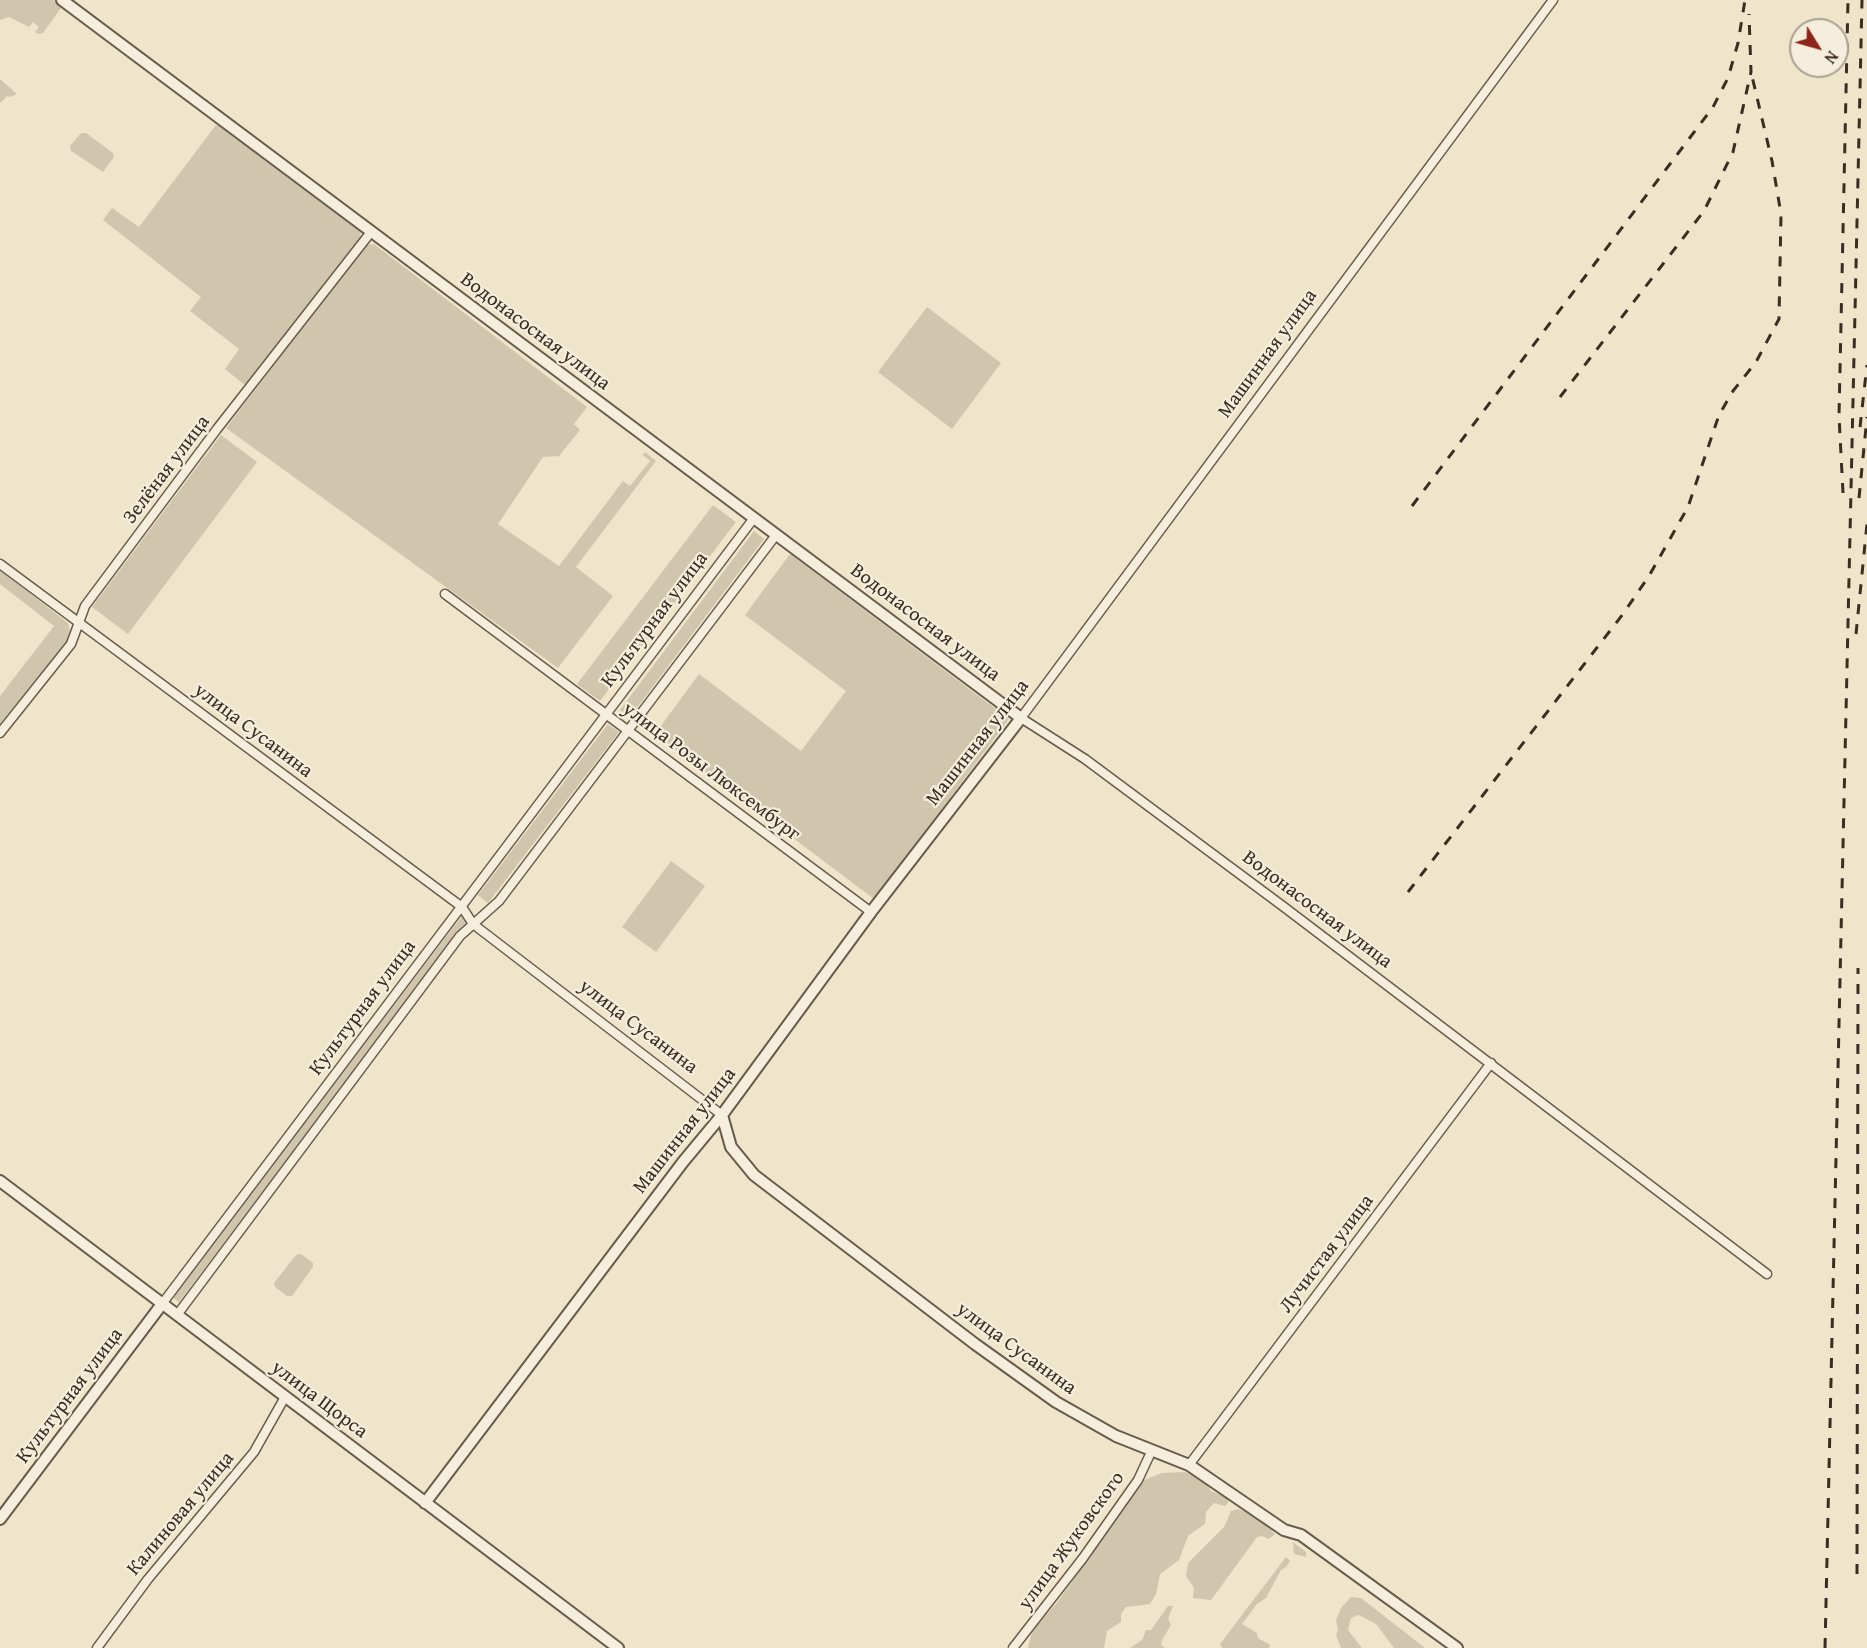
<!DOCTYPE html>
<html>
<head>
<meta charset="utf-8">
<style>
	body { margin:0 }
	#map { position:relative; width:1867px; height:1648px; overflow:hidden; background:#efe5ca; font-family:"Gentium Book Plus",serif }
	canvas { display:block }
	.north { position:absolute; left:1789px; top:18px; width:60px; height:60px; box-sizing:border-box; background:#f5eedd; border:2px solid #aba192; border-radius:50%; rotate:127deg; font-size:16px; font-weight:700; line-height:24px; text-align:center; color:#3b2d21 }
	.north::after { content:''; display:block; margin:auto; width:21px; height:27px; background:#8f2418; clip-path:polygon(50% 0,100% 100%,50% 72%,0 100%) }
</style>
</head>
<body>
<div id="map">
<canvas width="1867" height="1648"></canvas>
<div class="north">N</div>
</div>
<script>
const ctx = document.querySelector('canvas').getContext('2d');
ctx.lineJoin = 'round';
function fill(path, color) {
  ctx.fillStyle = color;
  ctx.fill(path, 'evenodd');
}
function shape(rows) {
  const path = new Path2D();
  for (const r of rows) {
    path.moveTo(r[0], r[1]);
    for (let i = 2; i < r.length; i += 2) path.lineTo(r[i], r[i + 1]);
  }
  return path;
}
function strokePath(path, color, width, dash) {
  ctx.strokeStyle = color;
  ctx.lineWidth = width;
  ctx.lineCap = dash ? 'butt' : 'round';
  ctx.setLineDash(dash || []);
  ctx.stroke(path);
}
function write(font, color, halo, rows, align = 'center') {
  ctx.font = font + ' "Gentium Book Plus",serif';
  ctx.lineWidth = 4.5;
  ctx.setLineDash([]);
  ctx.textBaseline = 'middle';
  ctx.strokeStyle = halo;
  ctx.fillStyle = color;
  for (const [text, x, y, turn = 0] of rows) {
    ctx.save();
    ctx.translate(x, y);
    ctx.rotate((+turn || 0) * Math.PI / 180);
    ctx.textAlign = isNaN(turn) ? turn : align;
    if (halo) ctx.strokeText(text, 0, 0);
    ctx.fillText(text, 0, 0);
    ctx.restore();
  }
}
const green = shape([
	[0,0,54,0,61,8,43,33,38,34,35,32,39,27,33,22,29,27,9,17,0,20],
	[0,79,17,94,10,97,7,96,0,103],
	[216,125,224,127,361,231,360,240,246,386,225,369,239,349,190,311,201,297,103,220,112,208,139,227],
	[81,133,86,133,113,153,114,157,103,172,71,151,70,146],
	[374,244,587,407,574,424,580,430,559,456,543,457,498,524,559,566,623,481,630,486,650,461,643,455,645,452,656,461,576,567,613,596,558,668,226,428,366,245],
	[927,307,1001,363,952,429,878,372],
	[221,435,257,462,128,634,92,607],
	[713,505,736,522,600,701,577,684],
	[754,531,764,539,630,717,620,710],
	[790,554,1009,719,874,899,655,734,699,674,801,751,846,691,745,615],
	[0,570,68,623,71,635,0,728,0,696,54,626,0,584],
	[608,724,619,732,488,903,478,895],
	[671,861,705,886,656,952,622,927],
	[462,916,466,920,465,924,179,1302,172,1297],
	[301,1254,313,1263,313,1267,292,1296,287,1296,275,1287,274,1283,296,1255],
	[1185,1472,1203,1479,1211,1491,1228,1498,1228,1503,1225,1506,1214,1503,1206,1512,1205,1524,1188,1536,1179,1560,1160,1574,1156,1594,1150,1604,1126,1607,1121,1614,1121,1622,1107,1631,1104,1648,1028,1648,1031,1635,1036,1626,1056,1604,1144,1480,1162,1473],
	[1238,1509,1255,1515,1275,1534,1269,1539,1262,1536,1257,1537,1211,1600,1193,1598,1194,1588,1186,1576,1188,1563,1224,1527,1231,1511],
	[1293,1542,1306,1552,1306,1557,1294,1554],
	[1286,1557,1290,1561,1286,1567,1281,1570,1266,1598,1257,1604,1242,1624,1257,1633,1258,1638,1270,1645,1269,1648,1222,1648,1220,1644],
	[1351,1597,1361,1598,1425,1648,1394,1648,1376,1624,1359,1615,1351,1618,1348,1630,1362,1648,1341,1648,1336,1635,1338,1630,1336,1620,1341,1608],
	[1168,1606,1173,1606,1168,1619,1171,1625,1162,1640,1161,1645,1165,1648,1130,1648,1142,1640,1146,1630,1151,1630]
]);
const minor = shape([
	[1553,0,1021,718,1085,759,1284,907,1767,1274],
	[0,564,462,907,473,924,722,1115],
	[445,594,871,912],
	[0,733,71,644,85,606,217,429,371,232],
	[162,1304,754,518],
	[177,1315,460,936,499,901,776,535],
	[1189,1465,1491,1063],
	[97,1648,148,1579,254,1452,285,1397],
	[1013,1648,1083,1558,1138,1480,1152,1450]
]);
const tertiary = shape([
	[62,0,1021,718,871,912,722,1115,683,1162,425,1503],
	[722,1115,731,1147,754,1175,975,1344,1056,1402,1116,1436,1189,1465,1284,1530,1301,1535,1457,1648],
	[0,1181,618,1648],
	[0,1519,162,1304]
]);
const rail = shape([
	[1560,397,1704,211,1733,152,1751,72,1749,14],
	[1860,427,1867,365],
	[1843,493,1839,416,1848,0],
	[1859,498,1867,417],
	[1412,506,1713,107,1728,78,1738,43,1745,0],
	[1856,634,1867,524],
	[1408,892,1623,614,1649,576,1688,507,1719,415,1733,391,1756,362,1779,319,1781,214,1772,161,1751,72],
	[1857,1574,1858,968],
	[1825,1648,1862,0]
]);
const streetNames = [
	["Водонасосная улица",535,332,37],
	["Машинная улица",1268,354,-54],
	["Зелёная улица",167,470,-53],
	["Культурная улица",655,620,-53],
	["Водонасосная улица",925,623,37],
	["улица Сусанина",253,731,37],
	["Машинная улица",978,743,-52],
	["улица Розы Люксембург",711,772,37],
	["Водонасосная улица",1317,910,37],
	["Культурная улица",363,1008,-53],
	["улица Сусанина",638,1027,37],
	["Машинная улица",685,1131,-52],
	["Лучистая улица",1327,1254,-53],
	["улица Сусанина",1016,1349,36],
	["Культурная улица",70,1396,-53],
	["улица Щорса",319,1400,37],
	["Калиновая улица",181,1514,-50],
	["улица Жуковского",1072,1541,-54]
];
fill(green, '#d0c6ad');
strokePath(minor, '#685b4b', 11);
strokePath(tertiary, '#685b4b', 14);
strokePath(minor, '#f5eedd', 8);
strokePath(tertiary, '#f5eedd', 10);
strokePath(rail, '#3b2d21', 3, [10, 10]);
write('20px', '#3b2d21', '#f5eedd', streetNames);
</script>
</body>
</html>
